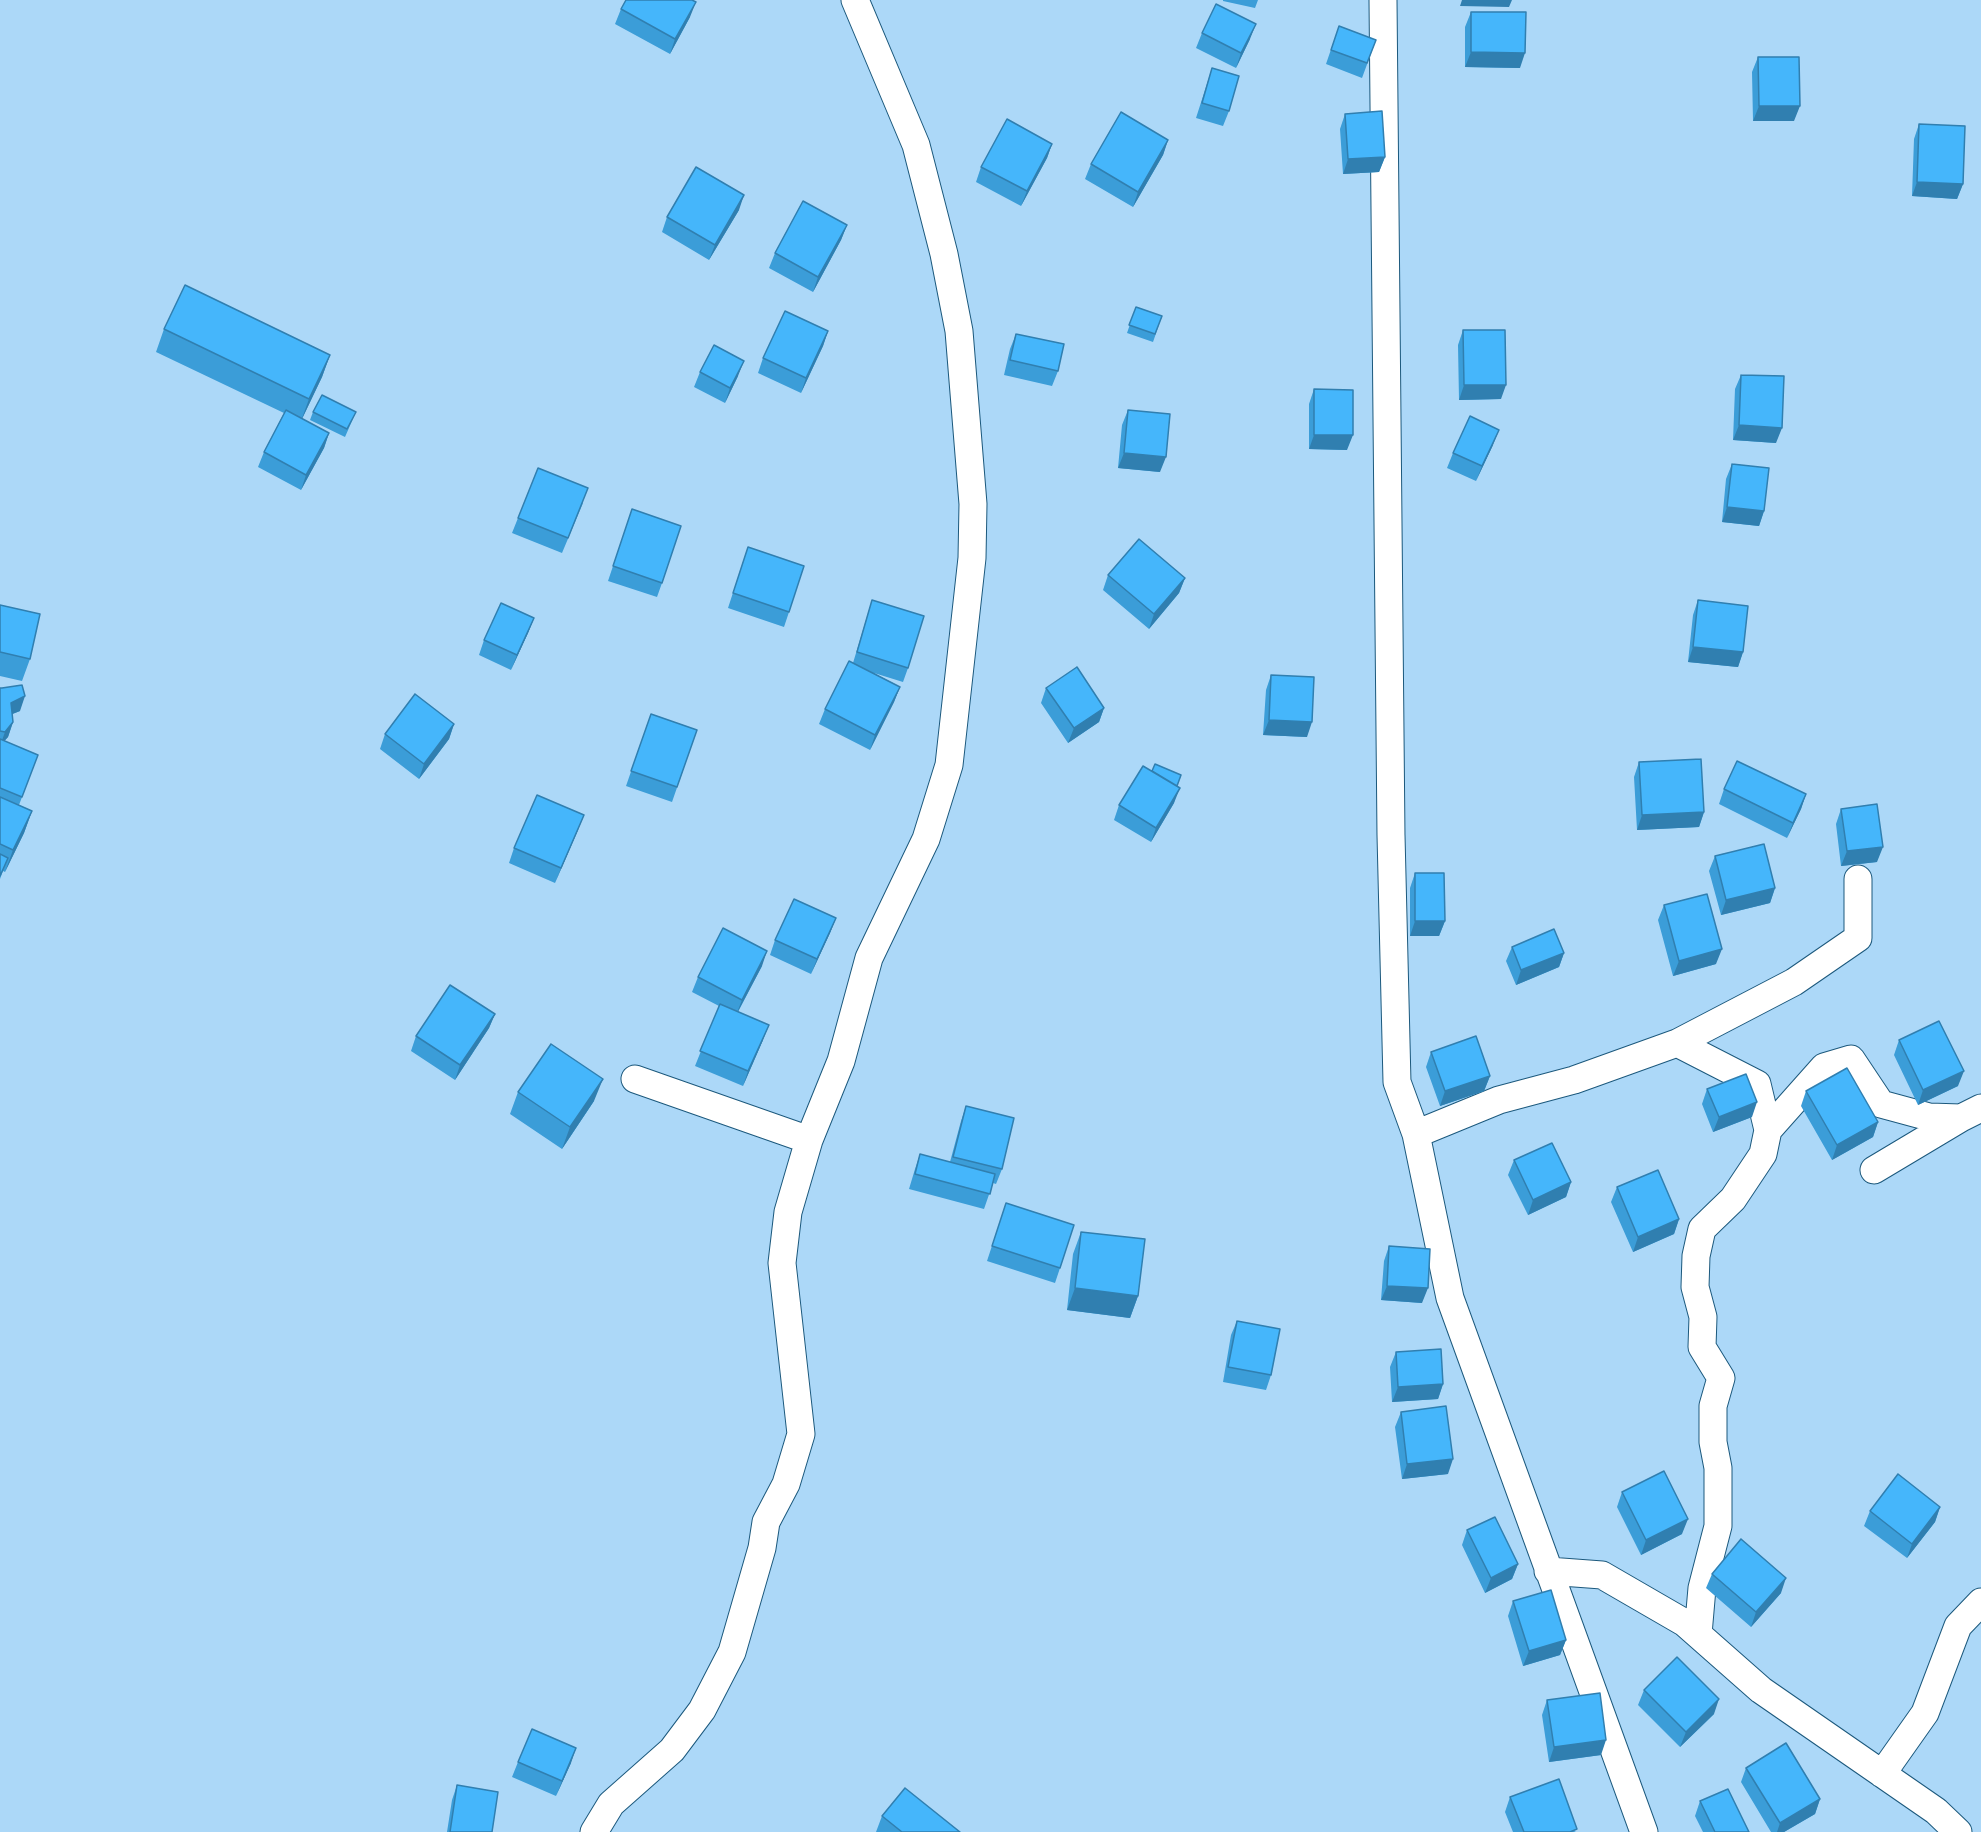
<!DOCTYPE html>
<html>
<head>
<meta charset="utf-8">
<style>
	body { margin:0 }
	canvas { display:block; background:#acd8f8 }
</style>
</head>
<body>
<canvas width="1981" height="1832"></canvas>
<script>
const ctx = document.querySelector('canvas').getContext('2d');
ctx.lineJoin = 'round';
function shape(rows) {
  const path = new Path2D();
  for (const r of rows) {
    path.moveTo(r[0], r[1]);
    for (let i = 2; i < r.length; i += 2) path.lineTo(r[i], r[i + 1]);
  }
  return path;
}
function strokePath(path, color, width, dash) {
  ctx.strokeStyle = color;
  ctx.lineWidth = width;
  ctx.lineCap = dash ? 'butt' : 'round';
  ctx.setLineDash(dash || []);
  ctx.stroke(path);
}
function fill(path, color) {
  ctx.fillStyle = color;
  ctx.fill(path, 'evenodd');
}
const street = shape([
	[1383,0,1391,835,1397,1082,1416,1134,1450,1298,1644,1832],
	[1677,1043,1757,1084,1768,1130,1824,1067,1851,1059,1881,1104,1929,1117,1961,1118,1981,1108],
	[635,1079,809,1140],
	[1416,1134,1499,1100,1574,1080,1677,1043,1794,982,1858,938,1858,879],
	[1874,1170,1961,1118],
	[1548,1571,1602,1575,1685,1623,1761,1690,1936,1811,1958,1832],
	[1698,1634,1702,1588,1718,1526,1718,1468,1713,1442,1713,1406,1721,1378,1702,1347,1703,1317,1695,1287,1696,1256,1702,1229,1733,1199,1763,1154,1768,1130],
	[1882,1774,1925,1713,1958,1626,1981,1602],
	[594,1832,611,1804,672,1750,702,1710,732,1652,762,1548,766,1522,786,1484,801,1434,782,1263,788,1212,809,1140,841,1061,869,958,926,839,949,765,972,558,973,504,959,331,944,254,916,145,855,0]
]);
const wall = shape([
	[1223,0,1258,0,1255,8,1223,1],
	[621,9,690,17,670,54,615,24],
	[1471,12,1520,68,1465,67,1465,27],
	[1339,26,1376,40,1362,78,1326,64],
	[1202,33,1250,39,1236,68,1196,48],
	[1758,57,1794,121,1753,121,1752,72],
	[1212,68,1229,111,1223,126,1196,118],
	[1345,114,1385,157,1379,172,1343,174,1340,129],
	[1919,124,1963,184,1957,199,1912,196,1914,139],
	[1168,140,1163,155,1133,207,1085,179,1091,164],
	[1052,144,1047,158,1021,206,976,182,981,167],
	[739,210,709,260,662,232,667,217],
	[847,225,841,240,813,292,769,268,775,253],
	[1136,307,1162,316,1153,342,1127,333],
	[164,329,330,355,322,377,302,419,329,433,324,448,301,490,258,467,264,452,284,413,156,352],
	[1463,330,1501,399,1459,400,1458,345],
	[828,331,823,346,801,393,758,373,763,358],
	[1016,334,1058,371,1052,386,1004,375,1010,349],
	[700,372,738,376,725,403,694,387],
	[1741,375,1776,443,1733,440,1735,389],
	[1314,389,1347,450,1309,449,1309,404],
	[1128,410,1160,472,1118,468,1122,425],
	[313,412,356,412,345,437,310,420],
	[1493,445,1476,481,1447,468,1453,453],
	[1732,464,1764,511,1759,526,1722,522,1726,479],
	[583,503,562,553,512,533,518,518],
	[632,509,662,583,657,597,608,581],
	[743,562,789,612,784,627,728,608],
	[1108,575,1185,578,1179,593,1149,629,1103,590],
	[872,600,908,668,903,682,874,673,900,687,894,702,870,750,819,724,825,709,853,663],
	[1698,600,1743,652,1738,667,1688,662,1693,615],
	[0,605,30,659,22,681,0,676],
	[534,618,528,633,511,670,479,655,484,640],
	[1271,675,1307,737,1263,735,1266,690],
	[0,688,20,711,12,714,13,722,8,737,4,741,38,755,19,805,32,811,24,833,5,872,3,871,0,879],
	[1046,688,1104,708,1099,722,1068,743,1041,703],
	[651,714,697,730,672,802,626,786],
	[454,724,449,739,419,779,380,749,385,734],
	[1639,762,1704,812,1699,827,1637,830,1634,777],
	[1177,786,1174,803,1151,842,1114,820,1119,805],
	[1724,789,1806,794,1801,809,1787,838,1719,804],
	[1841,809,1877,862,1841,866,1836,824],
	[578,830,555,883,509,863,514,848],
	[1715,856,1775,888,1770,903,1721,915,1709,871],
	[1415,873,1445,921,1439,936,1410,936,1410,888],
	[1664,905,1716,964,1673,976,1658,920],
	[836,918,830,933,811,974,770,955,775,940],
	[1512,947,1564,953,1559,967,1516,985,1506,961],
	[762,966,738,1012,763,1040,743,1086,695,1066,719,1006,692,992,698,977],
	[495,1014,489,1028,455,1080,411,1051,416,1036],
	[1899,1040,1958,1086,1918,1105,1894,1055],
	[1431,1052,1490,1076,1484,1091,1440,1106,1426,1067],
	[1707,1089,1752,1117,1713,1132,1702,1104],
	[1806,1091,1878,1122,1873,1137,1832,1160,1801,1106],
	[518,1092,594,1101,562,1149,510,1114],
	[966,1106,1002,1169,996,1184,993,1183,984,1209,909,1189,915,1169,920,1154,950,1162,961,1121],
	[1514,1160,1571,1182,1566,1197,1528,1215,1508,1175],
	[1617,1187,1679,1219,1674,1234,1633,1252,1611,1202],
	[1006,1203,1060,1268,1055,1283,987,1261],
	[1081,1232,1138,1296,1130,1318,1067,1310,1073,1254],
	[1389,1246,1422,1303,1381,1300,1384,1261],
	[1237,1321,1271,1375,1266,1390,1223,1382,1231,1335],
	[1396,1352,1443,1384,1438,1399,1392,1402,1390,1367],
	[1401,1412,1448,1474,1402,1479,1395,1427],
	[1622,1492,1682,1534,1641,1555,1617,1507],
	[1940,1507,1935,1522,1907,1558,1864,1526,1870,1511],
	[1467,1530,1518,1564,1512,1579,1485,1593,1462,1545],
	[1712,1574,1781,1593,1751,1627,1706,1588],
	[1513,1601,1566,1640,1560,1655,1523,1666,1508,1616],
	[1644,1690,1714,1714,1680,1747,1638,1705],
	[1547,1700,1601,1755,1549,1762,1542,1715],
	[518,1762,571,1763,556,1796,512,1777],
	[1746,1768,1820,1799,1815,1814,1784,1832,1771,1832,1741,1782],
	[457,1785,492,1832,447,1832,452,1800],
	[1510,1797,1576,1832,1513,1832,1505,1812],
	[1700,1801,1749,1832,1703,1832,1695,1816],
	[882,1816,960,1832,876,1832]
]);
const shadedWall = shape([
	[1462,0,1512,0,1509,7,1460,6],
	[696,2,690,17,670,54,675,39],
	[1256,24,1250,39,1236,68,1241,53],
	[1471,52,1525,53,1520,68,1465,67],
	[1759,106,1800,106,1794,121,1753,121],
	[1168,140,1163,155,1133,207,1138,192],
	[1052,144,1047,158,1021,206,1027,191],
	[1385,157,1379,172,1343,174,1348,159],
	[1917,182,1963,184,1957,199,1912,196],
	[744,195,739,210,709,260,715,245],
	[847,225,841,240,813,292,818,277],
	[828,331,823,346,801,393,806,378],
	[330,355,322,377,301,421,309,399],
	[744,361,738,376,725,403,730,388],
	[1464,385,1506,385,1501,399,1459,400],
	[1739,425,1782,428,1776,443,1733,440],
	[1499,430,1493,445,1476,481,1482,466],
	[329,433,324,448,301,490,306,475],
	[1314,435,1353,435,1347,450,1309,449],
	[1124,453,1166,457,1160,472,1118,468],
	[1727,507,1764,511,1759,526,1722,522],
	[1185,578,1179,593,1149,629,1154,614],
	[534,618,528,633,511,670,517,655],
	[1693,647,1743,652,1738,667,1688,662],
	[900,687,894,702,870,750,875,735],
	[25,696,20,711,5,717,11,703],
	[1104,708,1099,722,1068,743,1074,728],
	[1269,720,1312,722,1307,737,1263,735],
	[13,722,8,737,0,746,5,732],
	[454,724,449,739,419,779,424,764],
	[1180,788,1174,803,1151,842,1156,828],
	[1806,794,1801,809,1787,838,1793,823],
	[32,811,24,833,5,872,13,850],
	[1704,812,1699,827,1637,830,1642,815],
	[584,815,578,830,555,883,561,868],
	[1883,847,1877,862,1841,866,1847,851],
	[1775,888,1770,903,1721,915,1726,900],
	[836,918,830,933,811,974,817,959],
	[1415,921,1445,921,1439,936,1410,936],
	[1722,949,1716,964,1673,976,1679,961],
	[767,951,762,966,736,1015,742,1000],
	[1564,953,1559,967,1516,985,1521,970],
	[495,1014,489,1028,455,1080,460,1065],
	[769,1025,763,1040,743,1086,748,1071],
	[1964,1071,1958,1086,1918,1105,1923,1090],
	[1490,1076,1484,1091,1440,1106,1445,1091],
	[603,1079,594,1101,562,1149,570,1127],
	[1757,1102,1752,1117,1713,1132,1719,1117],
	[1878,1122,1873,1137,1832,1160,1837,1145],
	[1571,1182,1566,1197,1528,1215,1533,1200],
	[1679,1219,1674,1234,1633,1252,1638,1237],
	[1387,1286,1428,1288,1422,1303,1381,1300],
	[1075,1288,1138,1296,1130,1318,1067,1310],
	[1443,1384,1438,1399,1392,1402,1398,1387],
	[1453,1459,1448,1474,1402,1479,1407,1464],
	[1940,1507,1935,1522,1907,1558,1912,1544],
	[1688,1519,1682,1534,1641,1555,1646,1540],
	[1518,1564,1512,1579,1485,1593,1491,1578],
	[1786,1578,1781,1593,1751,1627,1756,1612],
	[1566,1640,1560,1655,1523,1666,1529,1651],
	[1719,1699,1714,1714,1680,1747,1686,1732],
	[1606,1740,1601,1755,1549,1762,1554,1747],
	[576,1748,571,1763,556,1796,562,1781],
	[1820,1799,1815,1814,1784,1832,1777,1832,1780,1823]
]);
const building = shape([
	[626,0,692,0,696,2,675,39,621,9,626,0],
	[1216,4,1256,24,1241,53,1202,33,1216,4],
	[1471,12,1526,12,1525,53,1471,52,1471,12],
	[1339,26,1376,40,1367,63,1331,50,1339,26],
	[1758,57,1799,57,1800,106,1759,106,1758,57],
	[1212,68,1239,76,1229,111,1202,103,1212,68],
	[1382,111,1385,157,1348,159,1345,114,1382,111],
	[1121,112,1168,140,1138,192,1091,164,1121,112],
	[1007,119,1052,144,1027,191,981,167,1007,119],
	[1919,124,1965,126,1963,184,1917,182,1919,124],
	[696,167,744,195,715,245,667,217,696,167],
	[803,201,847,225,818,277,775,253,803,201],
	[185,285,330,355,309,399,164,329,185,285],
	[1136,307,1162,316,1155,334,1129,325,1136,307],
	[785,311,828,331,806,378,763,358,785,311],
	[1463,330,1505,330,1506,385,1464,385,1463,330],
	[1016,334,1064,344,1058,371,1010,360,1016,334],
	[714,345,744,361,730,388,700,372,714,345],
	[1741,375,1784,376,1782,428,1739,425,1741,375],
	[1314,389,1353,390,1353,435,1314,435,1314,389],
	[322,395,356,412,347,429,313,412,322,395],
	[286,410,329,433,306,475,264,452,286,410],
	[1128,410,1170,414,1166,457,1124,453,1128,410],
	[1470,416,1499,430,1482,466,1453,453,1470,416],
	[1732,464,1769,468,1764,511,1727,507,1732,464],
	[538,468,588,488,568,538,518,518,538,468],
	[632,509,681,526,662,583,613,566,632,509],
	[1139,539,1185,578,1154,614,1108,575,1139,539],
	[748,547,804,566,789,612,733,593,748,547],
	[872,600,924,616,908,668,857,652,872,600],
	[1698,600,1748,606,1743,652,1693,647,1698,600],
	[501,603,534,618,517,655,484,640,501,603],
	[0,605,40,614,30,659,0,652,0,605],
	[849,661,900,687,875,735,825,709,849,661],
	[1077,667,1104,708,1074,728,1046,688,1077,667],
	[1271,675,1314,677,1312,722,1269,720,1271,675],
	[22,685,25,696,11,703,13,722,5,732,0,731,0,688,2,688,22,685],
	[415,694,454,724,424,764,385,734,415,694],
	[651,714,697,730,677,787,631,771,651,714],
	[0,739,38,755,22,797,0,788,0,739],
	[1701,759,1704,812,1642,815,1639,762,1701,759],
	[1737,761,1806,794,1793,823,1724,789,1737,761],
	[1155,764,1181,775,1177,786,1152,771,1155,764],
	[1143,766,1180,788,1156,828,1119,805,1143,766],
	[537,795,584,815,561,868,514,848,537,795],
	[0,797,32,811,13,850,0,844,0,797],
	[1877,804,1883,847,1847,851,1841,809,1877,804],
	[1764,844,1775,888,1726,900,1715,856,1764,844],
	[0,854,8,858,0,876,0,854],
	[1415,873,1444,873,1445,921,1415,921,1415,873],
	[1707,894,1722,949,1679,961,1664,905,1707,894],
	[794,899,836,918,817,959,775,940,794,899],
	[723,928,767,951,742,1000,698,977,723,928],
	[1554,929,1564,953,1521,970,1512,947,1554,929],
	[450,985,495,1014,460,1065,416,1036,450,985],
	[720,1004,769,1025,748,1071,700,1051,720,1004],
	[1939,1021,1964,1071,1923,1090,1899,1040,1939,1021],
	[1476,1036,1490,1076,1445,1091,1431,1052,1476,1036],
	[551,1044,603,1079,570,1127,518,1092,551,1044],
	[1847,1068,1878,1122,1837,1145,1806,1091,1847,1068],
	[1746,1074,1757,1102,1719,1117,1707,1089,1746,1074],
	[966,1106,1014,1118,1002,1169,953,1157,966,1106],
	[1552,1143,1571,1182,1533,1200,1514,1160,1552,1143],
	[920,1154,995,1174,990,1194,915,1174,920,1154],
	[1658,1170,1679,1219,1638,1237,1617,1187,1658,1170],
	[1006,1203,1074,1225,1060,1268,992,1246,1006,1203],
	[1081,1232,1145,1239,1138,1296,1075,1288,1081,1232],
	[1389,1246,1430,1249,1428,1288,1387,1286,1389,1246],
	[1237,1321,1280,1329,1271,1375,1228,1367,1237,1321],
	[1441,1349,1443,1384,1398,1387,1396,1352,1441,1349],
	[1446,1406,1453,1459,1407,1464,1401,1412,1446,1406],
	[1664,1471,1688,1519,1646,1540,1622,1492,1664,1471],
	[1898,1474,1940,1507,1912,1544,1870,1511,1898,1474],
	[1495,1517,1518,1564,1491,1578,1467,1530,1495,1517],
	[1741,1539,1786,1578,1756,1612,1712,1574,1741,1539],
	[1551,1590,1566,1640,1529,1651,1513,1601,1551,1590],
	[1677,1657,1719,1699,1686,1732,1644,1690,1677,1657],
	[1600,1693,1606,1740,1554,1747,1547,1700,1600,1693],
	[532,1729,576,1748,562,1781,518,1762,532,1729],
	[1786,1743,1820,1799,1780,1823,1746,1768,1786,1743],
	[1559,1779,1577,1829,1570,1832,1524,1832,1510,1797,1559,1779],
	[457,1785,498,1792,492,1832,450,1832,457,1785],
	[905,1788,960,1832,902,1832,882,1816,905,1788],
	[1728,1789,1749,1832,1715,1832,1700,1801,1728,1789]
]);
strokePath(street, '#1c597d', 29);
strokePath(street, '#fff', 27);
fill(wall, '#3b9dd8');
fill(shadedWall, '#307fb0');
fill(building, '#45b6fb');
strokePath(building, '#307fb0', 1.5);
</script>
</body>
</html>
